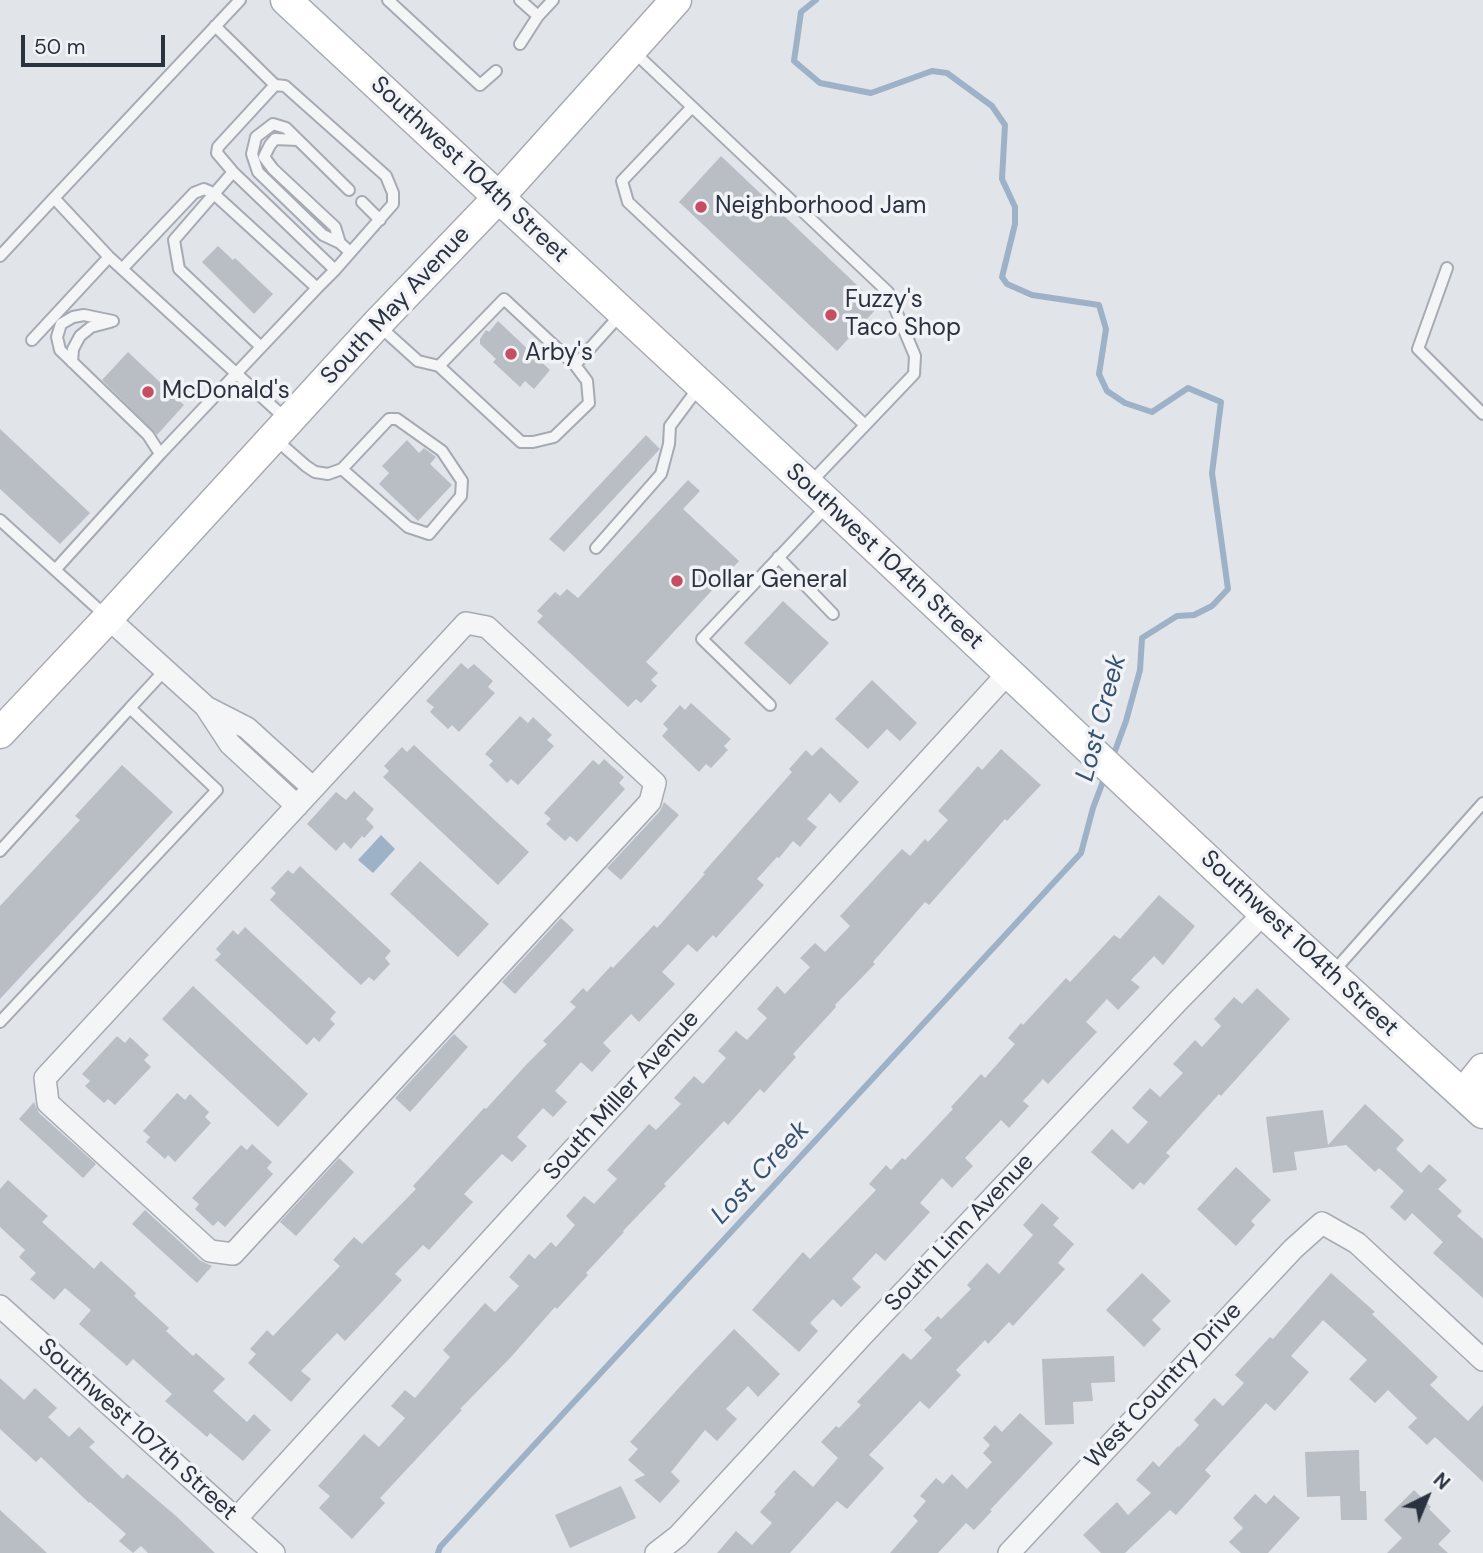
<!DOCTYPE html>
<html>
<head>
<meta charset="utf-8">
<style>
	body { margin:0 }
	#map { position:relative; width:1483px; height:1553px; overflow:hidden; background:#e1e4e9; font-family:"DM Sans",sans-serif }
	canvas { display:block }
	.north { position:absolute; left:1392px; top:1462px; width:70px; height:70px; -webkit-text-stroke:5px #f1f3f6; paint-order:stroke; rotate:43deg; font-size:19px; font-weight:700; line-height:28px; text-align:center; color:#2a3240 }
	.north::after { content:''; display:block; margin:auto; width:24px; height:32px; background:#2a3240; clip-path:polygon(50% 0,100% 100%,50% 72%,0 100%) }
	.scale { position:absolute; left:21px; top:35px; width:144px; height:32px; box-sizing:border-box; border:4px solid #2a3240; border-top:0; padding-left:9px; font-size:21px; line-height:24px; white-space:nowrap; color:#2a3240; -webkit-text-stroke:5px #f1f3f6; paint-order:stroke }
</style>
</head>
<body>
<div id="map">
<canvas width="1483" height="1553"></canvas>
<div class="north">N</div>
<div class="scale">50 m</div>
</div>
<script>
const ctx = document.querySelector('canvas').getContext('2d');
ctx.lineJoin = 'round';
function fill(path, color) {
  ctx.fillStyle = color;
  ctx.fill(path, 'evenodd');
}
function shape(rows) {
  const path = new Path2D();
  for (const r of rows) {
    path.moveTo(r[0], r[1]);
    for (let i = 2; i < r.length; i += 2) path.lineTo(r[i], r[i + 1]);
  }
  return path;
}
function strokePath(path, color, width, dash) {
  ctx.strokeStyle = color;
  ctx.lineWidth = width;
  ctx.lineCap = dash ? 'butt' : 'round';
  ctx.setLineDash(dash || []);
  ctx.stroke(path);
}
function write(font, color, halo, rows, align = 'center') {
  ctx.font = font + ' "DM Sans",sans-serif';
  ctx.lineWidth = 7;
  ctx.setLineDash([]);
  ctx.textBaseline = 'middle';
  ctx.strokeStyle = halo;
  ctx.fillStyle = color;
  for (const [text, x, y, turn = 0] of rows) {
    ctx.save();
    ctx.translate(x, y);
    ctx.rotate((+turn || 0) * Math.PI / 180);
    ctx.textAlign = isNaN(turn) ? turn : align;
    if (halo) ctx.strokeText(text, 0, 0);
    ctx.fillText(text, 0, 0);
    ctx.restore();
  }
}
const water = shape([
	[381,835,395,849,373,873,358,860]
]);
const stream = shape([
	[816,0,801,12,794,61,820,83,871,93,932,71,947,73,992,106,1005,125,1002,179,1015,207,1015,224,1002,277,1007,284,1032,295,1099,305,1106,329,1099,374,1107,391,1125,403,1152,412,1188,388,1221,402,1212,473,1228,589,1212,606,1194,615,1177,616,1142,638,1140,670,1126,721,1112,759],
	[438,1553,440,1547,1081,853,1093,808,1105,776]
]);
const building = shape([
	[721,156,879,306,837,351,679,202],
	[218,246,233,260,235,258,273,294,254,314,202,262],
	[498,321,550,370,534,389,525,381,520,387,493,362,496,359,480,344,480,339,486,330,489,332],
	[128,352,184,405,157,435,102,380],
	[0,429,90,513,60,544,0,489],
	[646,435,660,449,659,450,564,552,549,539],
	[407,440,419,453,424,448,436,457,430,464,452,485,418,521,379,484,389,473,382,466],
	[688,480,700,491,683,509,739,561,646,662,658,673,651,680,657,686,641,703,636,699,628,707,537,622,543,616,537,611,555,592,560,596,567,589,578,598],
	[783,601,829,643,790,685,744,643],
	[461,663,468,669,474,664,493,681,488,687,495,693,459,732,452,725,448,729,430,712,434,707,426,701],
	[872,680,917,723,900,741,887,729,868,749,835,719],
	[691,703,731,739,724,746,728,750,711,768,706,764,699,772,662,736,668,729,663,724,680,705,685,710],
	[520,716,528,723,533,717,552,735,547,740,554,746,518,785,511,779,507,783,489,765,493,761,485,754],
	[414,745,529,852,498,885,383,777,389,771,384,766,402,747,407,752],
	[821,747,859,782,840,803,830,793,807,819,817,827,800,847,793,841,779,858,777,857,757,879,764,885,716,938,713,935,697,952,688,944,662,972,675,984,639,1022,631,1014,603,1043,611,1051,592,1072,581,1062,555,1091,567,1102,553,1117,543,1108,517,1137,527,1146,512,1162,502,1154,464,1194,473,1202,429,1250,423,1245,395,1274,402,1280,378,1306,345,1341,337,1333,301,1371,311,1379,291,1402,248,1363,256,1354,250,1349,267,1330,273,1336,340,1266,333,1260,354,1237,362,1244,416,1189,413,1186,484,1108,486,1109,526,1065,547,1044,543,1041,576,1007,570,1002,583,988,587,992,611,966,613,968,654,925,657,928,705,874,703,873,792,772,789,769,806,750,812,756],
	[1001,749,1041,785,1007,821,1005,819,929,905,925,902,873,962,875,964,835,1005,836,1007,793,1054,796,1057,764,1093,760,1089,728,1125,724,1121,664,1184,666,1186,623,1231,624,1232,586,1273,588,1275,557,1309,555,1307,511,1357,460,1409,462,1410,380,1498,385,1503,352,1539,319,1508,330,1496,318,1486,364,1434,379,1447,405,1418,391,1406,405,1390,415,1398,450,1357,443,1350,485,1303,495,1312,519,1286,509,1277,529,1254,535,1259,551,1242,556,1247,575,1225,566,1216,584,1196,594,1204,617,1179,607,1170,649,1124,656,1130,681,1104,674,1098,694,1076,703,1084,726,1058,718,1051,736,1031,747,1040,767,1018,757,1009,777,986,785,994,810,967,800,958,815,943,825,952,850,926,840,916,902,849,910,856,925,839,928,842,948,820,938,811,978,766,982,770],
	[604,759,624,777,619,783,625,789,577,842,570,836,565,841,546,824,551,819,544,813,593,760,599,765],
	[122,765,173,812,0,999,0,906,80,820,75,816],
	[354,791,374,809,366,819,374,827,364,838,362,836,351,849,344,842,336,851,307,824,336,792,346,800],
	[664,802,679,815,621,880,607,868,660,811],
	[420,861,489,924,458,957,390,894],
	[300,866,391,951,385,958,390,964,374,981,369,977,361,985,270,900,276,893,271,888,288,870,293,874],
	[1159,895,1195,926,1163,965,1154,956,1131,980,1140,987,1118,1010,1107,999,1086,1022,1097,1032,1048,1084,1043,1079,1023,1101,1029,1106,1009,1128,1001,1120,965,1158,973,1166,952,1188,942,1178,920,1203,930,1212,885,1261,876,1253,852,1279,861,1287,841,1307,833,1299,810,1323,818,1331,799,1352,752,1310,803,1252,810,1259,876,1190,869,1184,886,1165,891,1170,902,1158,905,1160,953,1109,951,1107,981,1074,985,1078,1015,1044,1008,1038,1021,1023,1023,1025,1066,978,1070,982,1114,935,1120,939],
	[561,918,574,930,515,994,502,982],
	[245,927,336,1012,330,1019,335,1024,319,1042,314,1037,307,1045,215,960,221,954,216,949,233,930,238,935],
	[193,986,308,1094,278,1127,162,1019],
	[1257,988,1290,1019,1221,1096,1219,1094,1166,1153,1170,1156,1144,1185,1140,1182,1133,1190,1091,1152,1112,1129,1128,1144,1148,1122,1132,1108,1150,1088,1160,1097,1183,1073,1173,1064,1195,1040,1202,1047,1221,1026,1214,1019,1234,997,1242,1004],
	[454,1034,468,1047,410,1112,395,1098],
	[117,1036,125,1043,130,1037,149,1055,144,1060,151,1067,115,1105,108,1099,104,1103,85,1086,90,1081,82,1074],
	[177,1093,185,1100,190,1094,209,1112,205,1117,211,1123,175,1162,168,1155,165,1159,146,1142,150,1137,143,1131],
	[34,1102,39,1113,96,1164,83,1178,19,1119],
	[1365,1104,1404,1140,1396,1149,1421,1173,1429,1164,1447,1180,1438,1189,1462,1211,1457,1216,1483,1239,1483,1298,1433,1253,1443,1242,1412,1213,1405,1221,1390,1207,1404,1191,1379,1168,1375,1172,1346,1145,1294,1152,1297,1170,1273,1173,1266,1117,1323,1110,1328,1145],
	[252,1144,272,1162,267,1168,273,1174,225,1227,218,1221,213,1226,195,1209,199,1204,192,1198,241,1145,247,1150],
	[339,1158,354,1172,296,1236,280,1222],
	[1236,1167,1271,1200,1251,1221,1255,1225,1236,1246,1197,1209],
	[8,1180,48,1216,42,1222,94,1269,101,1261,136,1293,134,1296,169,1328,166,1331,193,1356,196,1353,225,1379,213,1391,247,1422,254,1414,271,1430,243,1461,210,1433,207,1437,165,1401,172,1394,133,1359,127,1366,79,1324,91,1310,65,1288,54,1300,30,1279,36,1273,19,1257,25,1250,0,1227,0,1189],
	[1042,1203,1059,1218,1053,1225,1074,1244,1058,1263,1065,1269,1013,1326,1009,1322,988,1344,985,1340,956,1370,961,1375,929,1409,920,1401,869,1455,884,1468,847,1509,837,1501,790,1553,717,1553,736,1531,752,1545,772,1523,760,1512,776,1494,774,1492,794,1470,813,1487,838,1458,821,1442,836,1426,839,1428,861,1405,857,1402,903,1353,911,1360,932,1338,924,1330,938,1316,941,1319,971,1289,967,1285,987,1263,999,1274,1033,1235,1023,1225],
	[145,1210,201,1261,212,1266,197,1283,132,1224],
	[1142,1273,1171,1301,1152,1320,1161,1329,1144,1347,1106,1310],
	[1331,1273,1375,1312,1372,1314,1438,1377,1430,1385,1468,1421,1483,1405,1483,1482,1435,1437,1427,1445,1408,1427,1417,1418,1388,1390,1375,1403,1349,1379,1367,1360,1323,1320,1291,1356,1309,1372,1275,1411,1266,1403,1205,1470,1211,1476,1176,1515,1170,1510,1125,1553,1101,1553,1083,1535,1117,1502,1128,1515,1151,1493,1136,1480,1153,1461,1159,1467,1178,1446,1179,1447,1199,1425,1194,1420,1214,1398,1223,1406,1244,1383,1235,1375,1270,1337,1273,1339],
	[734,1329,780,1374,758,1397,748,1386,726,1409,737,1419,717,1441,705,1430,671,1472,680,1481,660,1503,634,1480,645,1475,628,1460,638,1449,630,1442,695,1370],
	[1114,1356,1115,1382,1091,1383,1093,1401,1073,1402,1074,1424,1045,1425,1042,1359],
	[0,1378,24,1400,35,1388,57,1408,48,1417,69,1437,79,1427,95,1442,89,1447,123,1479,127,1474,176,1516,215,1553,148,1553,141,1546,133,1553,119,1541,126,1534,90,1502,89,1503,41,1457,36,1462,0,1429],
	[1020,1413,1053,1443,990,1510,992,1511,974,1530,966,1523,938,1553,890,1553,918,1521,913,1516,926,1501,920,1496,936,1478,943,1484,952,1474,967,1489,992,1462,983,1453,990,1445,983,1438,995,1425,1002,1432],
	[1359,1450,1360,1491,1366,1491,1367,1520,1341,1520,1340,1496,1307,1497,1305,1452],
	[621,1486,636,1518,570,1548,555,1515],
	[1414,1490,1431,1507,1429,1509,1451,1531,1438,1544,1448,1553,1387,1553,1402,1538,1384,1520],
	[1255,1494,1266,1504,1274,1495,1300,1518,1268,1553,1241,1553,1229,1542,1243,1528,1233,1518],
	[0,1510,47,1553,0,1553]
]);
const lane = shape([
	[240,0,54,198,109,257,286,419],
	[388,0,480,85,496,71],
	[520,0,538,16,553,0],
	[215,26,275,85,218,147,217,153,233,172,335,270,317,288],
	[520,44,538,16],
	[633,51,888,292,915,356,914,374,810,483],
	[275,85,285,86,386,176,393,193,393,204,335,270],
	[692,107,622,181,628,202,865,425],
	[298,140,275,139,270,145,264,157,273,169,335,227,340,243],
	[233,172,174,240,179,269,261,347],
	[349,190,286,128,273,124,256,137,252,154,258,172,323,235,340,243,350,252],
	[362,202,380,220],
	[0,256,54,198],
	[1447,268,1418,349,1483,414],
	[113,321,84,315,73,317,61,324,57,337,60,350,148,435,157,449,161,453,317,288,213,193,204,189,194,193,122,269],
	[378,325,418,361,439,366,521,442,533,442,554,437,589,403,587,381,575,365,504,299,439,366],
	[32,340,109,257],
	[72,362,73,349,80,336,91,327,110,322],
	[575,365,621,314],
	[274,438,306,466,315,472,328,474,342,469,389,419,397,419,442,451,462,481,461,496,429,534,408,527,342,469],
	[0,520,107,617],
	[596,548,661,474,669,444,670,426,699,387],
	[778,557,833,614],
	[55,570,161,453],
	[770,705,702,639,827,506],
	[130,708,165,670],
	[0,851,130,708,217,790,0,1022],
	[1333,972,1483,803]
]);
const street = shape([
	[108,618,205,706,230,744,297,806],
	[466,623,487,627,655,783,650,802,233,1254,210,1251,48,1103,45,1078,466,623],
	[206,707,247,728,313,788],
	[0,1306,274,1553],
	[236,1519,1008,673],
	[656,1553,678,1536,862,1336,1177,1002,1264,913],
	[1009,1553,1293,1249,1322,1223,1357,1243,1483,1360]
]);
const secondary = shape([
	[286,0,829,504,1264,913,1483,1113],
	[0,733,108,618,377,324,499,197,676,0],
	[1463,1094,1483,1069]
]);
const markers = [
	[701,207,7,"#c64e62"],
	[831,315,7,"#c64e62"],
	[511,354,7,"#c64e62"],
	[148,392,7,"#c64e62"],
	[677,581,7,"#c64e62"]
];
const streetNames = [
	["Southwest 104th Street",469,170,43],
	["South May Avenue",396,306,-47],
	["Southwest 104th Street",884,557,43],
	["Southwest 104th Street",1299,944,43],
	["South Miller Avenue",622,1096,-48],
	["South Linn Avenue",960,1233,-47],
	["West Country Drive",1164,1386,-47],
	["Southwest 107th Street",137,1430,42]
];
const poiNames = [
	["Neighborhood Jam",715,207],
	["Fuzzy's",845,301],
	["Taco Shop",845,329],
	["Arby's",525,354],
	["McDonald's",162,392],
	["Dollar General",691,581]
];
const waterNames = [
	["Lost Creek",1102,718,-75],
	["Lost Creek",761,1173,-47]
];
fill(water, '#9eb2c7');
strokePath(stream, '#9eb2c7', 6);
fill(building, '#b9bec5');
strokePath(lane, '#a6abb3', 14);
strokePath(street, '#a6abb3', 24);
strokePath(secondary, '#a6abb3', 33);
strokePath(lane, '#f4f5f7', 10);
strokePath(street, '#f4f5f7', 21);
strokePath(secondary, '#fff', 30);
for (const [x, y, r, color] of markers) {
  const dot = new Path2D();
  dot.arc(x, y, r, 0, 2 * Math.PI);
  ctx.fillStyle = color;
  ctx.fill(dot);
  strokePath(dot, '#f1f3f6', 2.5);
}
write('24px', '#2a3240', '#f1f3f6', streetNames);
write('24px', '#2a3240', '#f1f3f6', poiNames, 'left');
write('italic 26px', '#375271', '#f1f3f6', waterNames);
</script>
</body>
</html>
